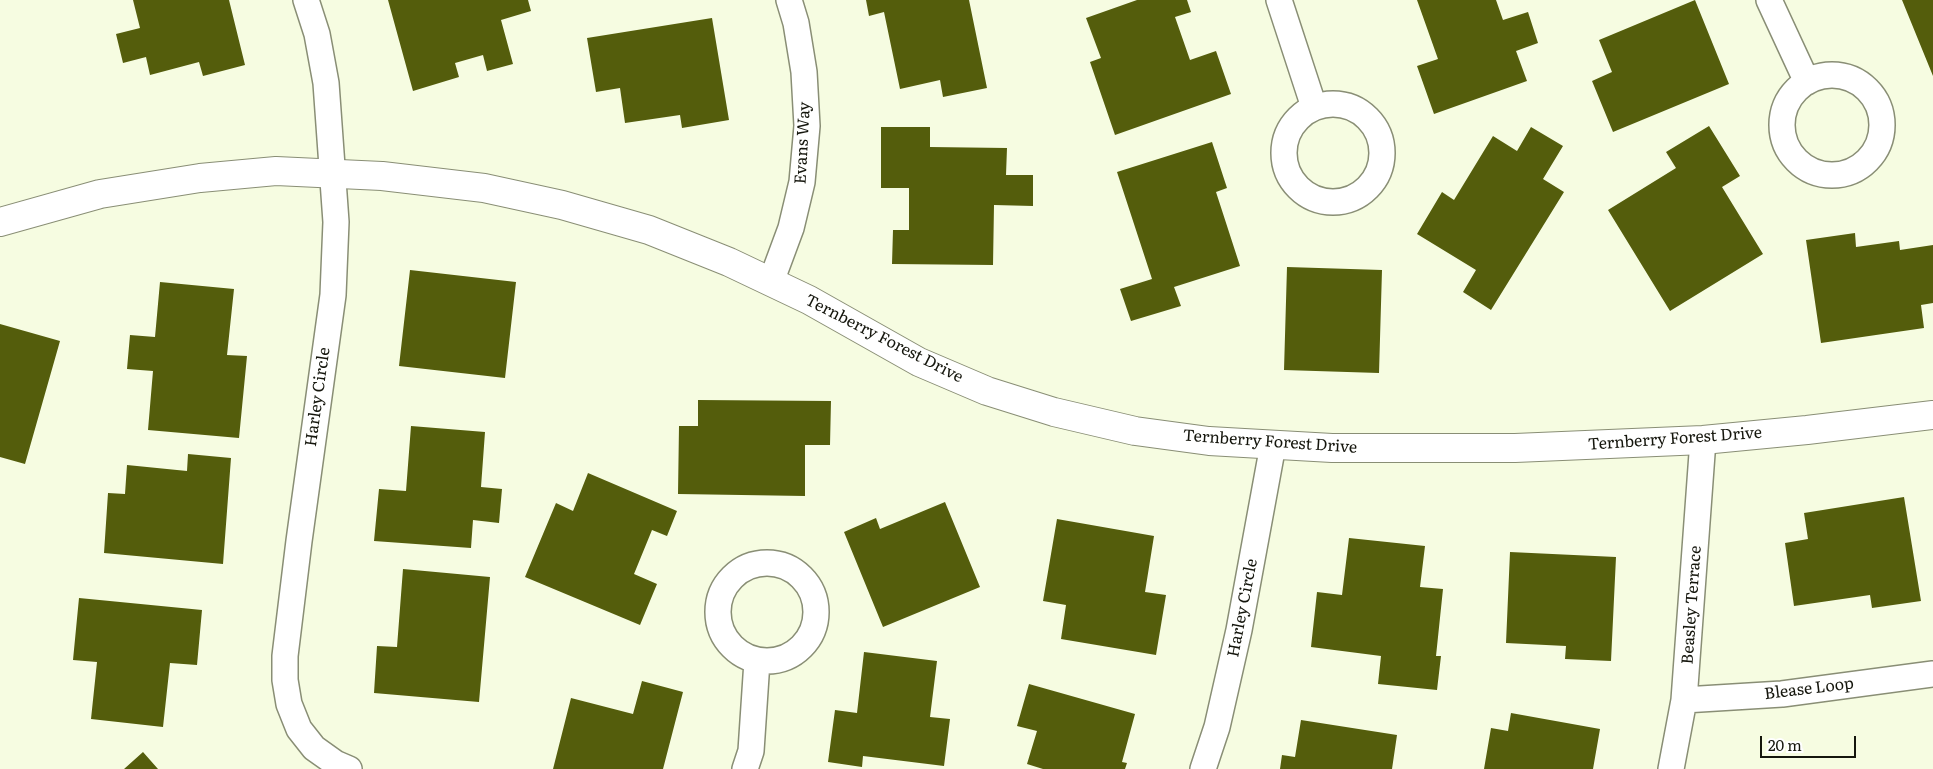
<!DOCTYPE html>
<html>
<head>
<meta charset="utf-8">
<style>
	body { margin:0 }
	#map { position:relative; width:1933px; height:769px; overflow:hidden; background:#f6fce1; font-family:Literata,serif }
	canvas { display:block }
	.scale { position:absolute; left:1760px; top:736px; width:96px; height:22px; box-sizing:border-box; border:2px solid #15160d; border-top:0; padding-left:6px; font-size:15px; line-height:18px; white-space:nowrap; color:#15160d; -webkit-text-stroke:4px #fff; paint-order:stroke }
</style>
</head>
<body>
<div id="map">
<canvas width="1933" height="769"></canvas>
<div class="scale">20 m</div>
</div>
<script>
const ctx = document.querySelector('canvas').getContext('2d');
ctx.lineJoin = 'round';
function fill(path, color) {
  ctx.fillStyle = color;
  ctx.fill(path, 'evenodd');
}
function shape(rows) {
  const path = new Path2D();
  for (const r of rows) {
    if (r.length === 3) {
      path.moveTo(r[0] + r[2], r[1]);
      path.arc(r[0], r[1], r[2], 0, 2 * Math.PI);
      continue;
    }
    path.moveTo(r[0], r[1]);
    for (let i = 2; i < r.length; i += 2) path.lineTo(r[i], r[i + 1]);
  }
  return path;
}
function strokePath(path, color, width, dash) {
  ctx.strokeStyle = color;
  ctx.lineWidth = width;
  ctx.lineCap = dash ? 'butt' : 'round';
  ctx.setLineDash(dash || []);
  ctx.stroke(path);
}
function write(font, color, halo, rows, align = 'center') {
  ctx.font = font + ' Literata,serif';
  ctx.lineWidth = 5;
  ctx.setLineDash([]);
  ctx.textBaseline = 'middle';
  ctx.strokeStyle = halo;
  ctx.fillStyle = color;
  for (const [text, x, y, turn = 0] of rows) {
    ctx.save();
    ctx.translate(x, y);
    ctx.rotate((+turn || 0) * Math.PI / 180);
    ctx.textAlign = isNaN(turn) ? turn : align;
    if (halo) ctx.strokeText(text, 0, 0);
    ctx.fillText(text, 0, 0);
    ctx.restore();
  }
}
const building = shape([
	[133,0,229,0,245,65,203,76,199,62,150,75,146,57,123,63,116,34,140,28],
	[388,0,528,0,531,11,501,20,513,64,487,71,483,55,455,63,459,77,413,91],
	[866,0,969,0,987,88,943,97,940,80,900,89,884,12,869,16],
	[1137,0,1187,0,1191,12,1175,17,1190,60,1216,51,1231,94,1115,135,1090,62,1101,58,1086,18],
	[1417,0,1496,0,1503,20,1528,12,1538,43,1516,51,1527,81,1434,114,1417,66,1438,59],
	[1695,0,1729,84,1613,132,1592,81,1612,72,1599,40],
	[1902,0,1933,0,1933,76],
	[712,18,729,120,682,128,680,115,625,123,620,88,596,92,587,38],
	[1709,126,1740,176,1722,187,1763,254,1670,311,1608,210,1676,168,1666,152],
	[881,127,930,127,930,147,1007,148,1006,175,1033,175,1033,206,994,205,993,265,892,264,893,230,909,230,909,188,881,188],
	[1531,127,1563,146,1543,179,1564,192,1491,310,1463,292,1476,270,1417,234,1442,192,1454,200,1493,136,1517,151],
	[1212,142,1227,188,1216,192,1240,266,1174,287,1181,306,1131,321,1120,289,1152,279,1117,172],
	[1855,233,1856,247,1899,241,1900,250,1933,245,1933,303,1921,305,1924,328,1821,343,1806,240],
	[1287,267,1382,270,1379,373,1284,370],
	[410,270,516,282,505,378,399,366],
	[160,282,234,289,227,355,247,356,239,438,148,430,153,371,127,369,130,335,155,337],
	[0,324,60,341,25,464,0,457],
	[698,400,831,401,830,445,805,445,805,496,678,494,679,426,698,426],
	[411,426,485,432,481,487,502,489,499,523,473,520,471,548,374,541,379,489,406,491],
	[188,454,231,458,223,564,104,553,108,493,125,494,127,465,187,471],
	[588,473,677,511,667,536,652,530,634,574,657,584,640,625,525,577,556,503,573,511],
	[1904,497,1921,601,1872,608,1870,595,1794,606,1785,543,1808,539,1804,513],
	[945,502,980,587,883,627,844,532,876,518,880,529],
	[1057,519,1154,536,1145,592,1166,595,1156,655,1061,639,1066,605,1043,601],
	[1349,538,1425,546,1420,587,1443,589,1436,656,1441,656,1437,690,1378,684,1381,656,1311,647,1317,592,1342,595],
	[1510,552,1616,557,1611,661,1565,659,1566,646,1506,643],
	[403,569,490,577,479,702,374,693,377,646,397,647],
	[79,598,202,610,197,665,170,663,163,727,91,719,97,662,73,660],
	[864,652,937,661,930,717,950,719,944,766,863,756,862,767,828,762,835,710,857,713],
	[642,681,683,692,663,769,553,769,571,698,633,714],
	[1029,684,1135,714,1122,762,1127,763,1125,769,1043,769,1027,764,1037,731,1017,726],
	[1511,713,1600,729,1593,769,1484,769,1491,728,1508,731],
	[1301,720,1397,735,1392,769,1280,769,1282,755,1295,757],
	[143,752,158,769,124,769]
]);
const street = shape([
	[306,0,317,34,326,83,336,222,333,295,299,541,285,656,285,680,289,704,299,729,314,748,335,763,349,769],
	[1279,0,1314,107],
	[1769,0,1807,82],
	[1832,125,50],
	[1333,153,49],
	[771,282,791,228,802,182,807,126,804,72,796,23,789,0],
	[767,612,49],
	[1684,700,1782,694,1933,674],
	[745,769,751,751,757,661],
	[1203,769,1217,727,1239,630,1273,445],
	[1671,769,1684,700,1703,440]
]);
const secondary = shape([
	[0,222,100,194,200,178,276,171,382,176,484,188,562,205,649,230,729,262,809,300,919,362,987,391,1054,412,1135,431,1209,441,1332,448,1515,448,1703,440,1807,430,1933,415]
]);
const streetNames = [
	["Evans Way",803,143,-87],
	["Ternberry Forest Drive",884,339,27],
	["Harley Circle",318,397,-82],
	["Ternberry Forest Drive",1675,439,-4],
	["Ternberry Forest Drive",1270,442,4],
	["Beasley Terrace",1692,605,-86],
	["Harley Circle",1243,608,-79],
	["Blease Loop",1809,689,-7]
];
fill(building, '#545d0c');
strokePath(street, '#898e75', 28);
strokePath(secondary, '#898e75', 30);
strokePath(street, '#fff', 25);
strokePath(secondary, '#fff', 28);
write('16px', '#15160d', '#fff', streetNames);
</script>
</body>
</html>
